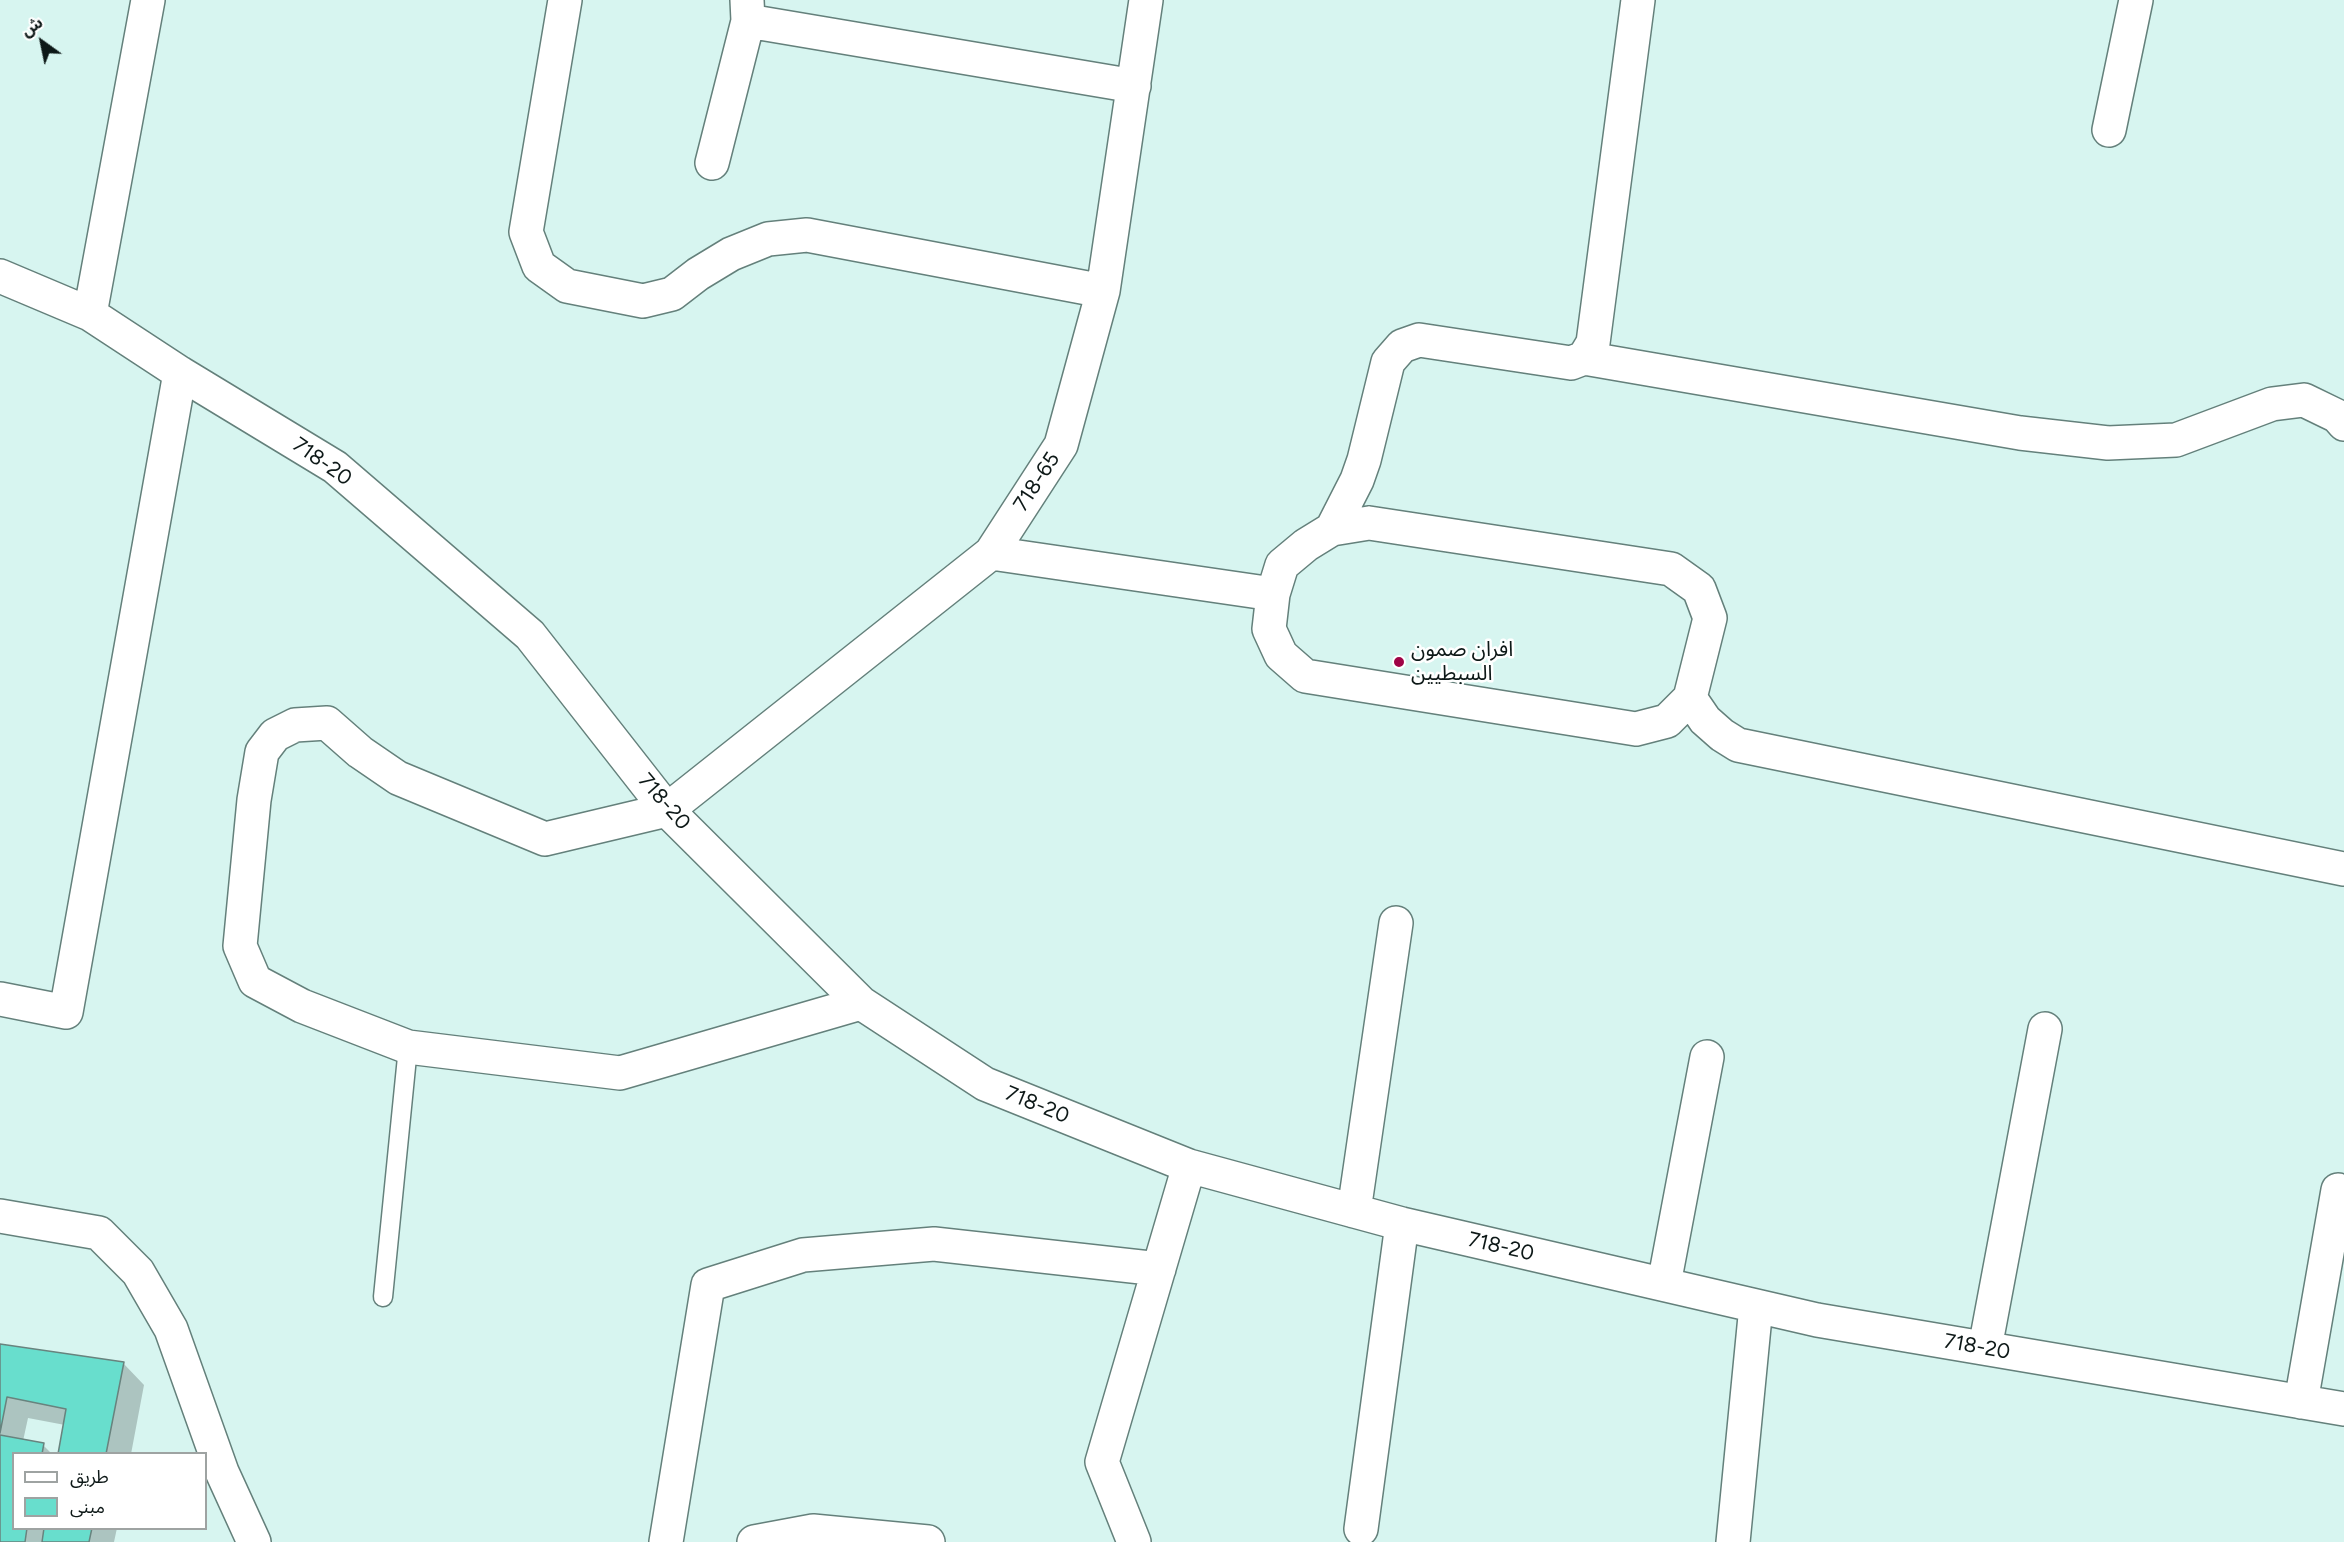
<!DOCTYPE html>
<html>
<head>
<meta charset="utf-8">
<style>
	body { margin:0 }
	#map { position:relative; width:2344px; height:1542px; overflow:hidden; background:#d7f5f0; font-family:Figtree,"Noto Sans Arabic",sans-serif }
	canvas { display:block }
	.legend { position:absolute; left:12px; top:1452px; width:195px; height:78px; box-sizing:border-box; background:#fff; border:2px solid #9ea3a2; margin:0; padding:8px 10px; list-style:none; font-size:18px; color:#0d1817 }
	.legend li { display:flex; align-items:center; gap:12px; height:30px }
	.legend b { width:30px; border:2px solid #9ea3a2 }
	.north { position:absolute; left:12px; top:12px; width:60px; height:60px; -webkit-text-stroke:4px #fff; paint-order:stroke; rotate:327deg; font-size:16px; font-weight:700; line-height:24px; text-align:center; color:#0d1817 }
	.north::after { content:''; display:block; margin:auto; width:21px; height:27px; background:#0d1817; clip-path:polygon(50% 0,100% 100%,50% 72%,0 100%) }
</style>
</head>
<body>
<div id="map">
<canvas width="2344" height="1542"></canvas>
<ul class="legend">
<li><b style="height:8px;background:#fff"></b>طريق</li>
<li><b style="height:16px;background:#68decd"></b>مبنى</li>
</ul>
<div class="north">ش</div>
</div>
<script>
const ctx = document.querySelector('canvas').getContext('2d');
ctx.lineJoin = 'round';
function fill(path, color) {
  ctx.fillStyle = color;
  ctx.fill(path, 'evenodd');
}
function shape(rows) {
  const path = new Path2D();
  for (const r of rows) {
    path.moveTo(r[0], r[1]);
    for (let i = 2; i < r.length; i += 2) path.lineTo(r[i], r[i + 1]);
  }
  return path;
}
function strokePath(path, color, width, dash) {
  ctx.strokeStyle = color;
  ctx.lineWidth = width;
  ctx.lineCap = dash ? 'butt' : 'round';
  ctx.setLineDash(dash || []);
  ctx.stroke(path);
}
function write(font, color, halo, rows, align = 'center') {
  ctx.font = font + ' Figtree,"Noto Sans Arabic",sans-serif';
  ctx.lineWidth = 5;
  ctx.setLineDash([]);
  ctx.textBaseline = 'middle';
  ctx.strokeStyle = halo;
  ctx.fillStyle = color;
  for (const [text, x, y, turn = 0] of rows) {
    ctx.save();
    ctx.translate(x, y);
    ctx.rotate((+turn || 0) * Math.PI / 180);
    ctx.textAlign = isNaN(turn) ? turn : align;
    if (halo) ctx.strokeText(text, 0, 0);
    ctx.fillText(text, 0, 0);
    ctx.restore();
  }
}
const shadow = shape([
	[0,1345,123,1363,144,1385,131,1454,60,1454,65,1425,28,1418,23,1441,43,1445,52,1454,14,1454,14,1528,117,1528,114,1542,0,1542]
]);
const building = shape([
	[0,1344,124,1362,106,1454,58,1454,66,1409,7,1397,0,1433,0,1344],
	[0,1435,44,1443,42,1454,14,1454,14,1528,27,1528,25,1542,0,1542,0,1435],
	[44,1528,92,1528,89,1542,42,1542,44,1528]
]);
const service = shape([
	[383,1297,408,1047]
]);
const minor = shape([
	[565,0,526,232,539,266,567,286,643,301,672,294,698,274,731,254,768,239,807,235,1103,291],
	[748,21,1134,86],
	[2109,130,2136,0],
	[712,163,748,21,747,0],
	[0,276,90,314,180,373,335,467,530,635,667,810,861,1003,985,1084,1189,1166,1402,1224,1817,1320,2344,1409],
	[90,314,148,0],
	[1584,358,2020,433,2108,443,2176,440,2272,404,2304,400,2337,416,2344,424],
	[1369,523,1671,569,1699,589,1710,618,1690,698,1667,721,1636,729,1305,676,1281,655,1269,629,1273,594,1282,565,1306,545,1332,529,1369,523],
	[1332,529,1357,480,1364,460,1388,362,1402,346,1419,340,1571,363,1584,358,1593,343,1638,0],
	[991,553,1273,594],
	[1690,698,1705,720,1722,735,1738,745,2344,869],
	[0,999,66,1012,180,373],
	[861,1003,620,1073,408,1047,302,1006,255,981,240,946,254,800,262,752,275,735,295,725,327,723,360,752,398,778,545,839,667,810,991,553,1061,445,1103,291,1146,0],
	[1354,1211,1396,923],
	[0,1216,99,1233,138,1272,171,1329,222,1472,254,1542],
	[1664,1284,1707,1057],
	[1985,1348,2045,1029],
	[2301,1402,2338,1190],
	[1361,1529,1402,1224],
	[666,1542,708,1285,803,1255,934,1244,1159,1269],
	[754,1542,813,1531,928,1542],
	[1134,1542,1102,1462,1189,1166],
	[1733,1542,1756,1306]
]);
const markers = [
	[1399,662,6,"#9f0346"]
];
const streetNames = [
	["718-20",322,462,35],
	["718-65",1037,482,-57],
	["718-20",664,802,49],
	["718-20",1037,1105,22],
	["718-20",1501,1247,13],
	["718-20",1977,1347,10]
];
const poiNames = [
	["افران صمون",1411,650],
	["السبطيين",1411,674]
];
fill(shadow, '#0003');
fill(building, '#68decd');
strokePath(building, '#68837e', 1.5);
strokePath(service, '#64807b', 21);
strokePath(minor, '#64807b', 36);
strokePath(service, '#fff', 18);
strokePath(minor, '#fff', 33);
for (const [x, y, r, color] of markers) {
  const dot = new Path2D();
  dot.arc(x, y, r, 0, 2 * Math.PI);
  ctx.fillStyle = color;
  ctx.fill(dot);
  strokePath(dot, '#fff', 2);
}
write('21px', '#0d1817', '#fff', streetNames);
write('21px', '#0d1817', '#fff', poiNames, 'left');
</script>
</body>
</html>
